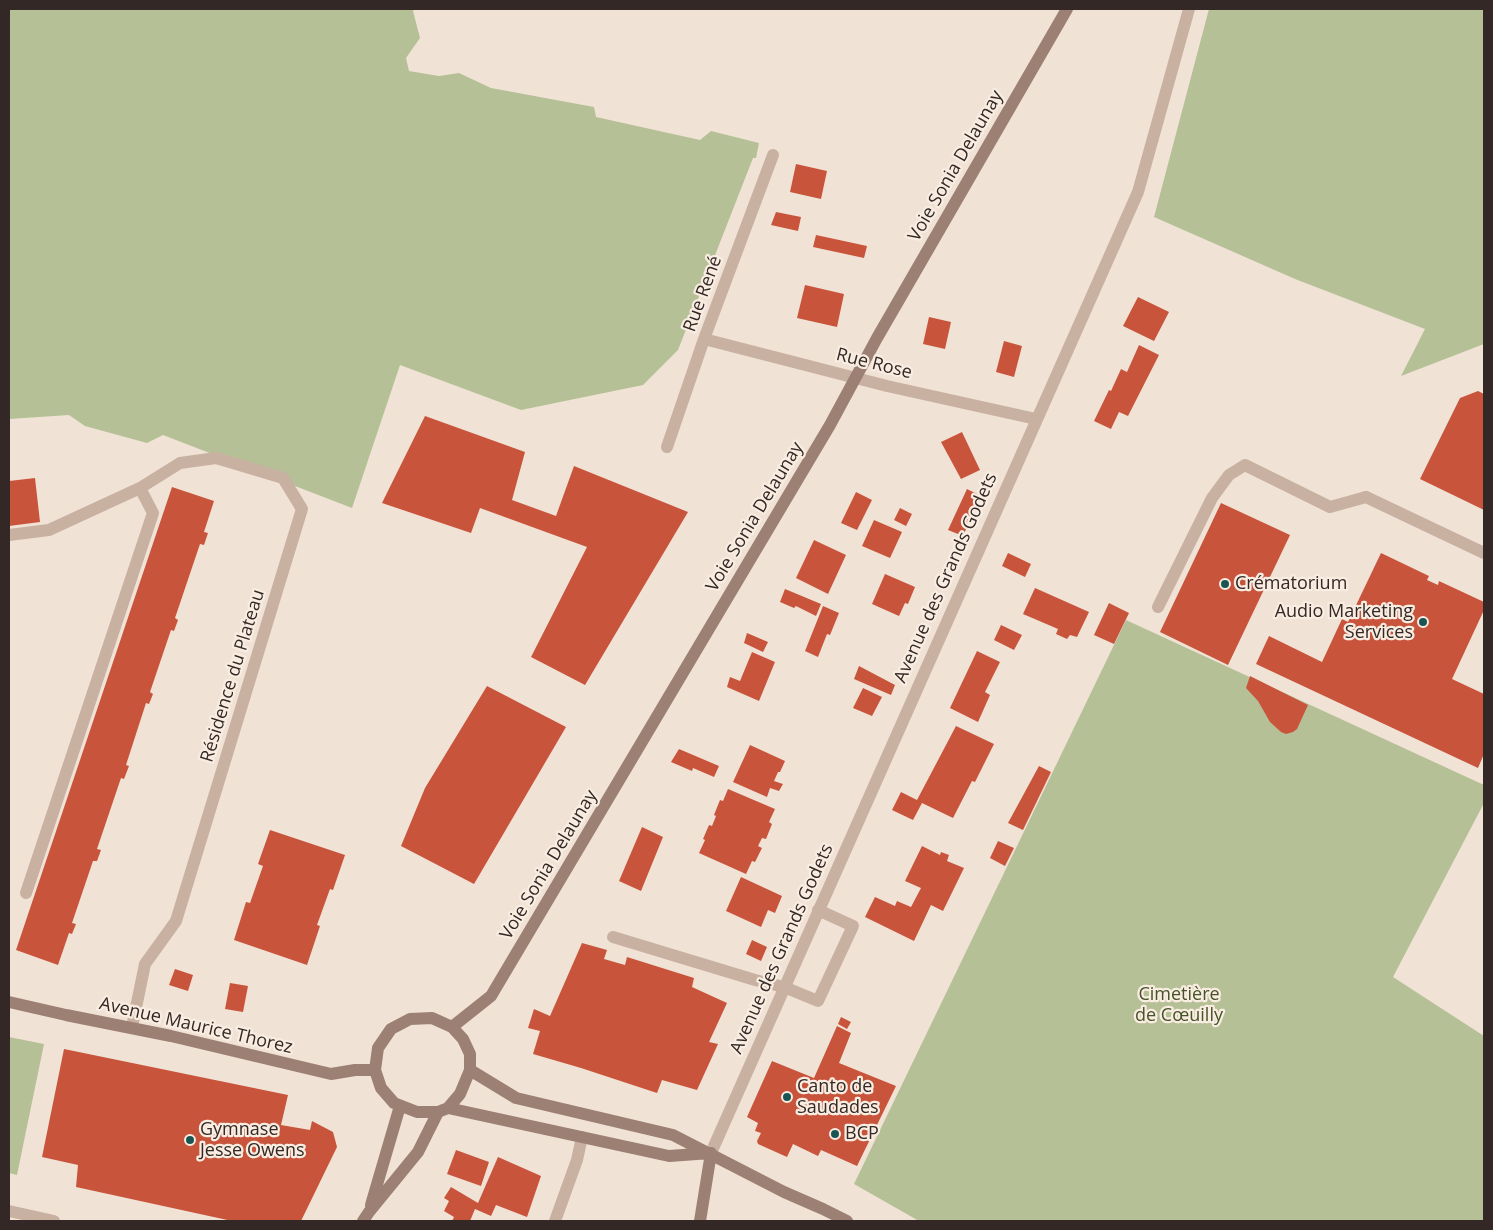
<!DOCTYPE html>
<html>
<head>
<meta charset="utf-8">
<style>
	body { margin:0 }
	#map { position:relative; width:1493px; height:1230px; overflow:hidden; background:#f1e2d6; font-family:"Open Sans",sans-serif }
	canvas { display:block }
	.frame { position:absolute; inset:0; border:10px solid #332825; pointer-events:none }
</style>
</head>
<body>
<div id="map">
<canvas width="1493" height="1230"></canvas>
<div class="frame"></div>
</div>
<script>
const ctx = document.querySelector('canvas').getContext('2d');
ctx.lineJoin = 'round';
function fill(path, color) {
  ctx.fillStyle = color;
  ctx.fill(path, 'evenodd');
}
function shape(rows) {
  const path = new Path2D();
  for (const r of rows) {
    path.moveTo(r[0], r[1]);
    for (let i = 2; i < r.length; i += 2) path.lineTo(r[i], r[i + 1]);
  }
  return path;
}
function strokePath(path, color, width, dash) {
  ctx.strokeStyle = color;
  ctx.lineWidth = width;
  ctx.lineCap = dash ? 'butt' : 'round';
  ctx.setLineDash(dash || []);
  ctx.stroke(path);
}
function write(font, color, halo, rows, align = 'center') {
  ctx.font = font + ' "Open Sans",sans-serif';
  ctx.lineWidth = 4.5;
  ctx.setLineDash([]);
  ctx.textBaseline = 'middle';
  ctx.strokeStyle = halo;
  ctx.fillStyle = color;
  for (const [text, x, y, turn = 0] of rows) {
    ctx.save();
    ctx.translate(x, y);
    ctx.rotate((+turn || 0) * Math.PI / 180);
    ctx.textAlign = isNaN(turn) ? turn : align;
    if (halo) ctx.strokeText(text, 0, 0);
    ctx.fillText(text, 0, 0);
    ctx.restore();
  }
}
const green = shape([
	[9,9,414,9,413,11,420,38,406,58,409,71,439,76,459,73,491,88,594,107,596,117,700,140,711,131,759,143,756,158,753,158,678,350,643,385,521,410,400,365,352,508,163,435,147,443,85,426,69,415,9,419],
	[1209,9,1484,9,1484,344,1401,376,1425,329,1295,279,1154,217],
	[1126,620,1484,785,1484,803,1393,977,1484,1036,1484,1221,919,1221,854,1184],
	[9,1037,44,1044,17,1175,9,1173]
]);
const building = shape([
	[796,164,827,171,821,199,790,192],
	[776,212,801,217,798,231,771,225],
	[816,235,867,246,864,258,813,247],
	[805,285,844,294,837,327,797,318],
	[1138,297,1169,312,1154,341,1123,326],
	[929,317,951,322,945,349,923,344],
	[1004,341,1022,346,1014,377,996,372],
	[1139,345,1159,355,1128,416,1119,412,1111,429,1094,421,1109,390,1111,391,1121,369,1127,372],
	[1478,391,1484,394,1484,510,1420,479,1460,398],
	[425,416,525,452,512,500,556,516,574,466,688,512,585,685,531,657,587,547,480,508,471,533,382,503],
	[962,432,980,470,961,479,941,442],
	[35,478,40,522,9,526,9,481],
	[172,487,214,501,204,532,208,533,204,545,200,544,175,618,178,620,174,631,171,630,150,692,153,694,149,704,146,703,126,765,129,766,124,779,121,778,97,849,101,850,97,861,93,861,72,923,76,924,72,934,69,933,58,965,16,950],
	[967,489,981,496,963,536,948,530],
	[856,492,872,500,857,530,841,523],
	[1221,503,1290,535,1228,665,1160,632],
	[900,508,912,514,906,526,894,520],
	[874,520,902,532,890,558,862,546],
	[814,540,846,555,828,594,796,578],
	[1008,553,1031,564,1025,577,1002,566],
	[1381,553,1429,576,1427,580,1438,585,1439,581,1484,602,1484,610,1452,679,1484,694,1484,754,1478,768,1256,664,1269,636,1322,662,1342,619,1348,622],
	[885,574,915,587,908,604,905,603,899,616,872,604],
	[1035,588,1089,612,1077,637,1070,635,1067,639,1056,634,1058,629,1023,614],
	[785,589,821,604,816,616,796,606,794,608,780,602],
	[1109,603,1129,613,1114,644,1094,635],
	[823,606,839,613,830,635,827,634,818,657,805,651],
	[1001,625,1022,635,1014,650,994,640],
	[747,633,768,642,763,652,744,643],
	[977,651,1000,662,985,692,990,695,978,722,950,708],
	[752,652,775,662,759,701,727,687,730,677,740,681],
	[859,666,895,685,891,695,854,679],
	[1250,676,1308,705,1297,729,1293,732,1286,734,1281,732,1270,722,1258,701,1246,688],
	[487,686,566,727,474,884,401,846,425,788],
	[863,688,882,697,872,716,853,708],
	[956,726,994,744,975,782,972,781,953,818,922,803,913,820,892,810,901,792,917,800],
	[750,745,785,761,780,772,778,772,774,781,783,784,779,791,770,788,767,797,733,782],
	[679,749,719,766,714,777,693,768,692,771,671,762],
	[1039,766,1051,772,1023,830,1008,823],
	[728,789,775,809,769,822,772,824,766,839,762,838,758,846,762,848,755,862,752,861,746,874,699,853,705,840,703,839,709,825,712,826,716,816,714,815,720,800,723,801],
	[642,827,663,837,641,891,619,881],
	[270,830,345,855,333,890,330,889,317,925,320,926,307,965,234,940,246,902,250,903,263,866,258,864],
	[998,841,1014,848,1005,866,990,858],
	[922,846,940,855,941,852,949,855,947,861,964,868,943,911,931,905,914,941,865,917,875,897,895,906,897,901,911,907,921,888,905,881],
	[741,877,782,896,775,913,768,910,761,927,726,911],
	[752,940,767,947,761,961,746,954],
	[582,943,607,950,604,959,625,965,627,957,694,978,692,987,727,1003,709,1042,718,1044,697,1090,662,1080,657,1093,581,1068,533,1054,540,1031,528,1028,534,1009,550,1016],
	[175,969,193,975,188,991,169,985],
	[230,983,248,986,243,1012,225,1009],
	[841,1017,851,1022,847,1029,838,1024],
	[837,1026,851,1033,839,1063,896,1086,857,1166,821,1150,818,1156,793,1144,787,1157,758,1144,757,1141,761,1133,755,1131,758,1123,747,1117,772,1061,814,1078],
	[64,1049,288,1095,281,1125,310,1130,312,1121,333,1132,337,1147,301,1221,232,1221,76,1187,78,1165,42,1157],
	[456,1150,489,1162,481,1186,447,1174],
	[498,1157,541,1176,527,1217,496,1205,491,1216,475,1209,470,1221,452,1221,454,1217,444,1211,449,1201,444,1198,451,1187,478,1203]
]);
const lane = shape([
	[9,535,49,530,140,488,180,463,216,458,283,478,302,509,176,921,145,964,132,1027],
	[1158,607,1212,498,1229,475,1245,465,1330,507,1366,497],
	[26,893,153,513,140,488],
	[613,937,755,980,784,987,818,1001,853,926,818,910]
]);
const street = shape([
	[704,339,887,386,1036,419],
	[667,447,704,339,773,155],
	[1366,497,1484,553],
	[711,1153,1138,192,1189,9],
	[9,1211,54,1221],
	[555,1221,577,1160,582,1137]
]);
const secondary = shape([
	[9,1002,66,1015,171,1036,331,1074,355,1070,375,1070],
	[432,1018,452,1027,463,1039,470,1054,470,1070,460,1094,448,1108,438,1112,417,1112,394,1103,381,1088,375,1070,378,1048,391,1029,410,1019,432,1018],
	[452,1027,491,996,830,425,877,338,1067,9],
	[470,1070,516,1098,673,1135,784,1192,823,1209,847,1221],
	[448,1108,669,1156,711,1153],
	[371,1205,400,1106],
	[363,1221,369,1212,418,1152,438,1112],
	[700,1221,711,1153]
]);
const markers = [
	[1225,584,5,"#1a5555"],
	[1423,622,5,"#1a5555"],
	[787,1097,5,"#1a5555"],
	[835,1134,5,"#1a5555"],
	[190,1140,5,"#1a5555"]
];
const streetNames = [
	["Voie Sonia Delaunay",956,166,-60],
	["Rue René",703,294,-70],
	["Rue Rose",874,364,14],
	["Voie Sonia Delaunay",755,517,-59],
	["Avenue des Grands Godets",946,578,-66],
	["Résidence du Plateau",233,676,-73],
	["Voie Sonia Delaunay",549,865,-59],
	["Avenue des Grands Godets",782,949,-66],
	["Avenue Maurice Thorez",196,1026,13]
];
const poiNames = [
	["Crématorium",1235,584],
	["Audio Marketing",1413,612,"right"],
	["Services",1413,633,"right"],
	["Canto de",797,1087],
	["Saudades",797,1108],
	["Gymnase",200,1130],
	["Jesse Owens",200,1151],
	["BCP",845,1134]
];
const parkNames = [
	["Cimetière",1179,995],
	["de Cœuilly",1179,1016]
];
fill(green, '#b5c096');
fill(building, '#c9543c');
strokePath(lane, '#c9b1a2', 12);
strokePath(street, '#c9b1a2', 12);
strokePath(secondary, '#9c8074', 12);
for (const [x, y, r, color] of markers) {
  const dot = new Path2D();
  dot.arc(x, y, r, 0, 2 * Math.PI);
  ctx.fillStyle = color;
  ctx.fill(dot);
  strokePath(dot, '#f9ede2', 2);
}
write('18px', '#332825', '#f9ede2', streetNames);
write('18px', '#332825', '#f9ede2', poiNames, 'left');
write('18px', '#465228', '#f9ede2', parkNames);
</script>
</body>
</html>
